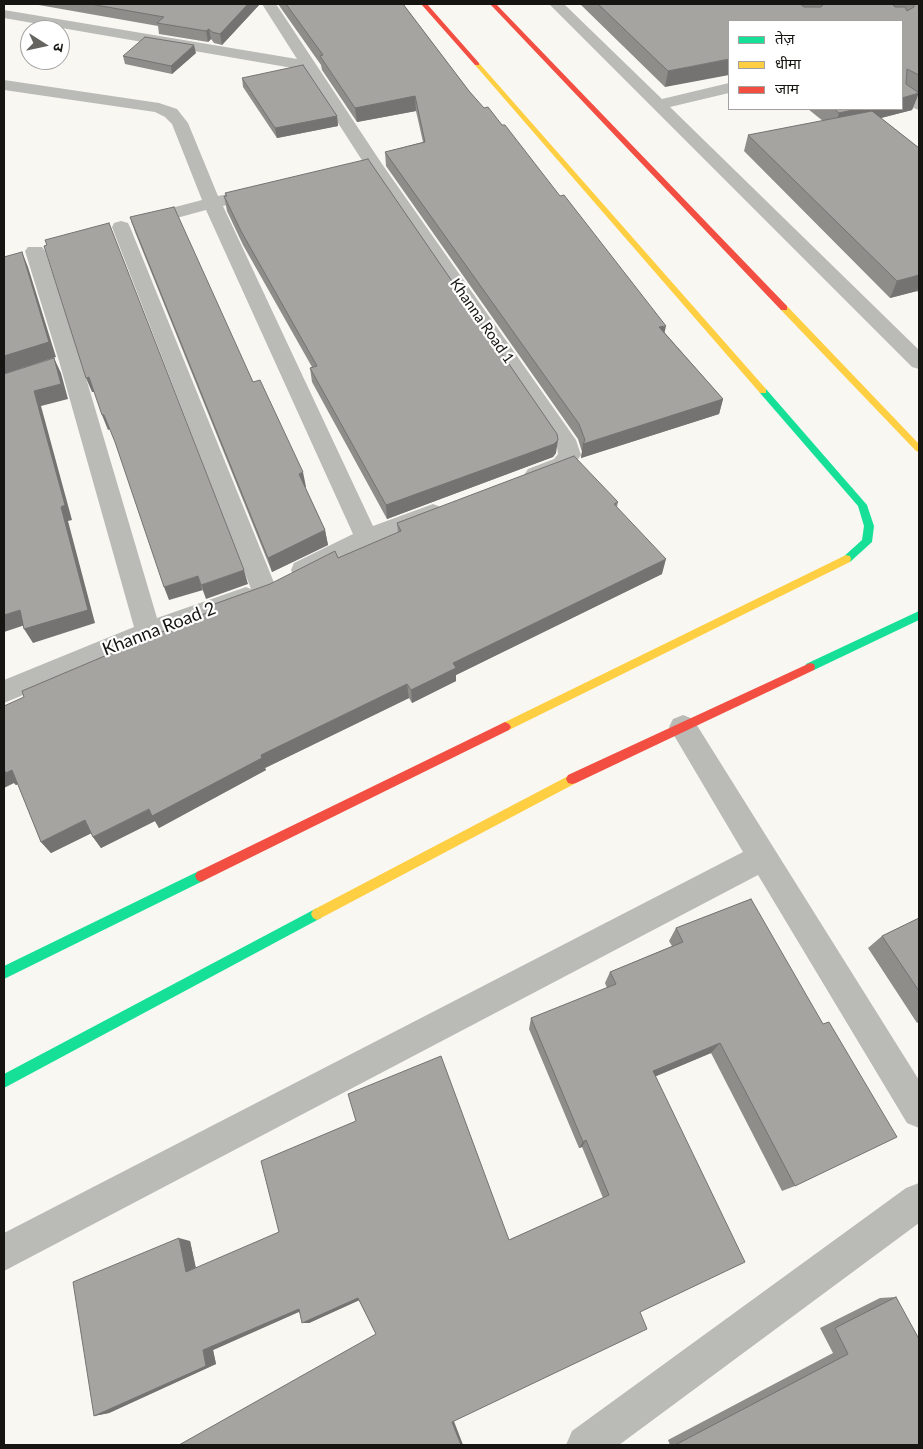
<!DOCTYPE html>
<html>
<head>
<meta charset="utf-8">
<style>
	body { margin:0 }
	#map { position:relative; width:923px; height:1449px; overflow:hidden; background:#f8f7f2; font-family:Lato,"Noto Sans Devanagari",sans-serif }
	canvas { display:block }
	.frame { position:absolute; inset:0; border:5px solid #161511; pointer-events:none }
	.legend { position:absolute; left:728px; top:20px; width:175px; height:90px; box-sizing:border-box; background:#fff; border:1px solid #a2a1a0; margin:0; padding:6px 9px; list-style:none; font-size:15px; color:#161511 }
	.legend li { display:flex; align-items:center; gap:10px; height:25px }
	.legend b { width:25px; border:1px solid #a2a1a0 }
	.north { position:absolute; left:20px; top:20px; width:50px; height:50px; box-sizing:border-box; background:#fff; border:1px solid #a2a1a0; border-radius:50%; rotate:100deg; font-size:14px; font-weight:700; line-height:20px; text-align:center; color:#161511 }
	.north::after { content:''; display:block; margin:auto; width:18px; height:22px; background:#656460; clip-path:polygon(50% 0,100% 100%,50% 72%,0 100%) }
</style>
</head>
<body>
<div id="map">
<canvas width="923" height="1449"></canvas>
<div class="frame"></div>
<ul class="legend">
<li><b style="height:6px;background:#16e098"></b>तेज़</li>
<li><b style="height:6px;background:#ffcf43"></b>धीमा</li>
<li><b style="height:6px;background:#f24e42"></b>जाम</li>
</ul>
<div class="north">उ</div>
</div>
<script>
const ctx = document.querySelector('canvas').getContext('2d');
ctx.lineJoin = 'round';
function shape(rows) {
  const path = new Path2D();
  for (const r of rows) {
    path.moveTo(r[0], r[1]);
    for (let i = 2; i < r.length; i += 2) path.lineTo(r[i], r[i + 1]);
  }
  return path;
}
function fill(path, color) {
  ctx.fillStyle = color;
  ctx.fill(path, 'evenodd');
}
function strokePath(path, color, width, dash) {
  ctx.strokeStyle = color;
  ctx.lineWidth = width;
  ctx.lineCap = dash ? 'butt' : 'round';
  ctx.setLineDash(dash || []);
  ctx.stroke(path);
}
function write(font, color, halo, rows, align = 'center') {
  ctx.font = font + ' Lato,sans-serif';
  ctx.lineWidth = 4.5;
  ctx.setLineDash([]);
  ctx.textBaseline = 'middle';
  ctx.strokeStyle = halo;
  ctx.fillStyle = color;
  for (const [text, x, y, turn = 0] of rows) {
    ctx.save();
    ctx.translate(x, y);
    ctx.rotate((+turn || 0) * Math.PI / 180);
    ctx.textAlign = isNaN(turn) ? turn : align;
    if (halo) ctx.strokeText(text, 0, 0);
    ctx.fillText(text, 0, 0);
    ctx.restore();
  }
}
const street = shape([
	[262,4,276,4,382,164,576,440,581,455,570,471,536,483,528,481,524,475,528,469,554,459,558,454,557,447,365,165,304,70,4,18,4,10,297,59,262,4],
	[549,4,564,4,662,99,729,83,729,93,670,107,919,350,919,369,912,367,549,4],
	[4,80,159,103,177,109,188,123,218,196,229,194,235,195,238,199,235,203,223,206,373,526,433,504,441,507,445,513,441,519,376,544,312,577,303,579,294,577,291,570,294,563,353,534,206,210,140,228,133,226,131,222,133,218,202,200,172,124,165,117,155,112,4,90,4,80],
	[902,87,919,97,919,110,913,108,902,100,902,87],
	[121,221,128,223,130,227,277,590,273,597,264,600,258,598,255,604,157,639,4,703,4,680,134,627,59,361,25,251,28,247,42,247,45,251,81,361,157,618,246,587,251,589,112,227,114,223,121,221],
	[683,715,693,719,919,1080,919,1128,907,1123,758,875,4,1271,4,1233,743,852,669,727,673,719,683,715],
	[919,1183,919,1223,619,1445,566,1445,572,1431,906,1188,919,1183]
]);
const fast = shape([
	[763,388,766,389,867,505,874,526,872,542,850,562,842,562,841,559,862,540,864,526,858,506,760,393,759,391,763,388],
	[919,611,919,620,814,670,806,670,805,667,806,664,919,611],
	[201,870,205,872,207,876,205,880,4,979,4,966,201,870],
	[317,908,321,910,323,914,321,918,4,1088,4,1074,317,908]
]);
const slow = shape([
	[475,63,479,63,766,389,766,393,760,393,475,65,475,63],
	[784,305,787,306,919,444,919,452,916,451,781,310,780,308,784,305],
	[846,555,850,556,851,559,850,562,509,730,501,730,499,727,501,724,846,555],
	[572,774,576,775,578,779,576,783,321,918,317,920,313,918,311,914,313,910,572,774]
]);
const jam = shape([
	[421,4,427,4,479,63,479,65,475,65,421,4],
	[490,4,496,4,787,306,787,310,781,310,490,4],
	[810,663,814,664,815,667,814,670,576,783,572,784,568,783,566,779,568,775,810,663],
	[505,722,509,724,511,727,509,730,205,880,201,882,197,880,195,876,197,872,505,722]
]);
const wall = shape([
	[33,4,260,4,222,45,214,43,211,39,208,42,159,34,158,26],
	[278,4,403,4,469,91,665,333,723,399,719,414,581,458,582,452,578,439,386,166,385,152,423,142,416,111,357,122,322,70,321,65],
	[580,4,919,4,919,95,918,94,912,110,881,118,919,148,919,293,917,291,890,298,744,151,748,135,823,121,808,109,902,109,729,21,665,87],
	[196,53,172,74,125,64,123,56],
	[242,78,337,116,338,126,277,138,243,87],
	[225,193,556,453,553,457,387,519,312,382,310,368,312,367,243,245,227,211,224,196,226,196],
	[130,217,253,382,306,487,305,487,325,530,328,545,272,572,135,232],
	[618,502,617,507,662,574,456,675,456,681,412,703,409,698,265,768,266,770,159,828,155,821,101,848,93,837,91,833,51,853,41,842,18,784,16,785,14,783,24,697,270,584,338,558,398,533,397,523],
	[751,899,795,1186,782,1191,711,1053,656,1076,640,1312,454,1421,463,1445,376,1334,359,1300,309,1323,299,1312,213,1350,216,1364,109,1413,94,1416,190,1241,196,1268,509,1240,603,1198,582,1147,579,1148,529,1029,531,1018,607,988,605,983,610,972,672,946,669,941,676,928],
	[919,918,919,1022,917,1023,868,948,882,936],
	[896,1297,919,1445,670,1445,668,1440,833,1353,820,1328,880,1298]
]);
const shadedWall = shape([
	[248,4,260,4,222,45,220,34],
	[209,29,211,39,208,42,206,31],
	[194,45,196,53,172,74,171,66],
	[729,59,729,75,665,87,668,71],
	[919,93,912,110,834,130,839,113,857,109,902,109,902,98],
	[415,96,416,111,357,122,355,108],
	[337,116,338,126,277,138,275,128],
	[22,252,28,267,56,357,4,374,4,356],
	[919,275,919,286,917,291,890,298,897,281],
	[666,326,663,340,659,327],
	[54,358,61,373,68,399,41,406,72,520,68,521,95,623,33,643,24,629,61,507,34,391],
	[89,377,95,392,92,392,86,378],
	[723,399,719,414,581,458,583,444],
	[102,415,104,415,110,429,108,430],
	[558,440,556,453,553,457,387,519,386,505],
	[303,472,306,487,302,488,299,474],
	[325,530,328,545,272,572,268,558],
	[666,559,662,574,456,675,456,681,412,703,411,690,453,663],
	[244,570,248,584,206,599,201,585],
	[198,576,203,590,169,600,164,587],
	[20,610,28,624,4,632,4,615],
	[407,684,409,698,265,768,266,770,159,828,155,821,101,848,93,837],
	[12,770,22,782,16,785,14,783,4,788,4,771],
	[85,820,94,832,51,853,41,842],
	[720,1043,711,1053,647,1080,653,1071],
	[586,1140,582,1147,579,1148,583,1142],
	[179,1238,190,1241,197,1274,186,1272],
	[358,1298,362,1299,309,1323,302,1323],
	[299,1309,305,1309,213,1350,216,1364,109,1413,94,1416,203,1350],
	[452,1418,463,1445,461,1445,452,1422]
]);
const building = shape([
	[90,4,248,4,220,34,212,32,209,29,206,31,157,23,164,17,90,4],
	[286,4,403,4,469,91,484,108,488,107,502,125,505,125,560,196,564,195,666,326,659,327,723,399,583,444,585,440,579,424,385,152,425,142,415,96,355,108,320,56,323,55,286,4],
	[598,4,800,4,804,7,821,7,823,5,822,4,892,4,895,7,905,7,907,11,914,7,914,4,919,4,919,75,907,69,906,84,919,93,902,98,902,21,729,21,729,59,668,71,598,4],
	[145,37,194,45,171,66,123,56,145,37],
	[303,65,337,116,275,128,242,78,303,65],
	[834,109,857,109,839,113,834,109],
	[872,111,919,148,919,275,897,281,748,135,872,111],
	[368,159,557,434,558,440,554,444,386,505,310,368,317,366,241,231,224,196,227,196,225,193,368,159],
	[174,207,253,382,260,380,303,472,299,474,325,530,268,558,130,217,174,207],
	[109,223,244,570,201,585,198,576,164,587,115,442,104,415,102,415,89,377,86,378,44,246,47,245,45,240,109,223],
	[22,252,49,342,4,356,4,257,22,252],
	[54,358,61,384,34,391,65,505,61,507,88,610,24,629,20,610,4,615,4,374,54,358],
	[574,456,618,502,614,504,666,559,453,663,456,668,411,690,407,684,261,755,262,758,152,816,149,809,93,837,85,820,41,842,12,770,6,773,5,771,4,771,4,706,24,697,22,691,211,611,209,606,270,584,335,551,338,558,401,531,397,523,574,456],
	[751,899,823,1024,829,1022,897,1137,795,1186,720,1043,653,1071,745,1262,640,1312,647,1329,452,1422,461,1445,179,1445,376,1334,358,1298,302,1323,299,1309,203,1350,206,1366,94,1416,73,1282,179,1238,186,1272,279,1232,261,1161,356,1121,348,1094,441,1056,509,1240,609,1195,586,1140,583,1142,531,1018,616,984,610,972,683,942,676,928,751,899],
	[919,918,919,991,882,936,919,918],
	[896,1297,919,1339,919,1445,677,1445,677,1444,848,1354,835,1328,896,1297]
]);
const farStreetnames = [
	["Khanna Road 1",482,321,55]
];
const streetNames = [
	["Khanna Road 2",159,629,-21]
];
fill(street, '#babab7');
fill(fast, '#16e098');
fill(slow, '#ffcf43');
fill(jam, '#f24e42');
fill(wall, '#8e8d8a');
fill(shadedWall, '#747371');
fill(building, '#a5a4a1');
strokePath(building, '#747371', 1);
write('15px', '#161511', '#fff', farStreetnames);
write('18px', '#161511', '#fff', streetNames);
</script>
</body>
</html>
